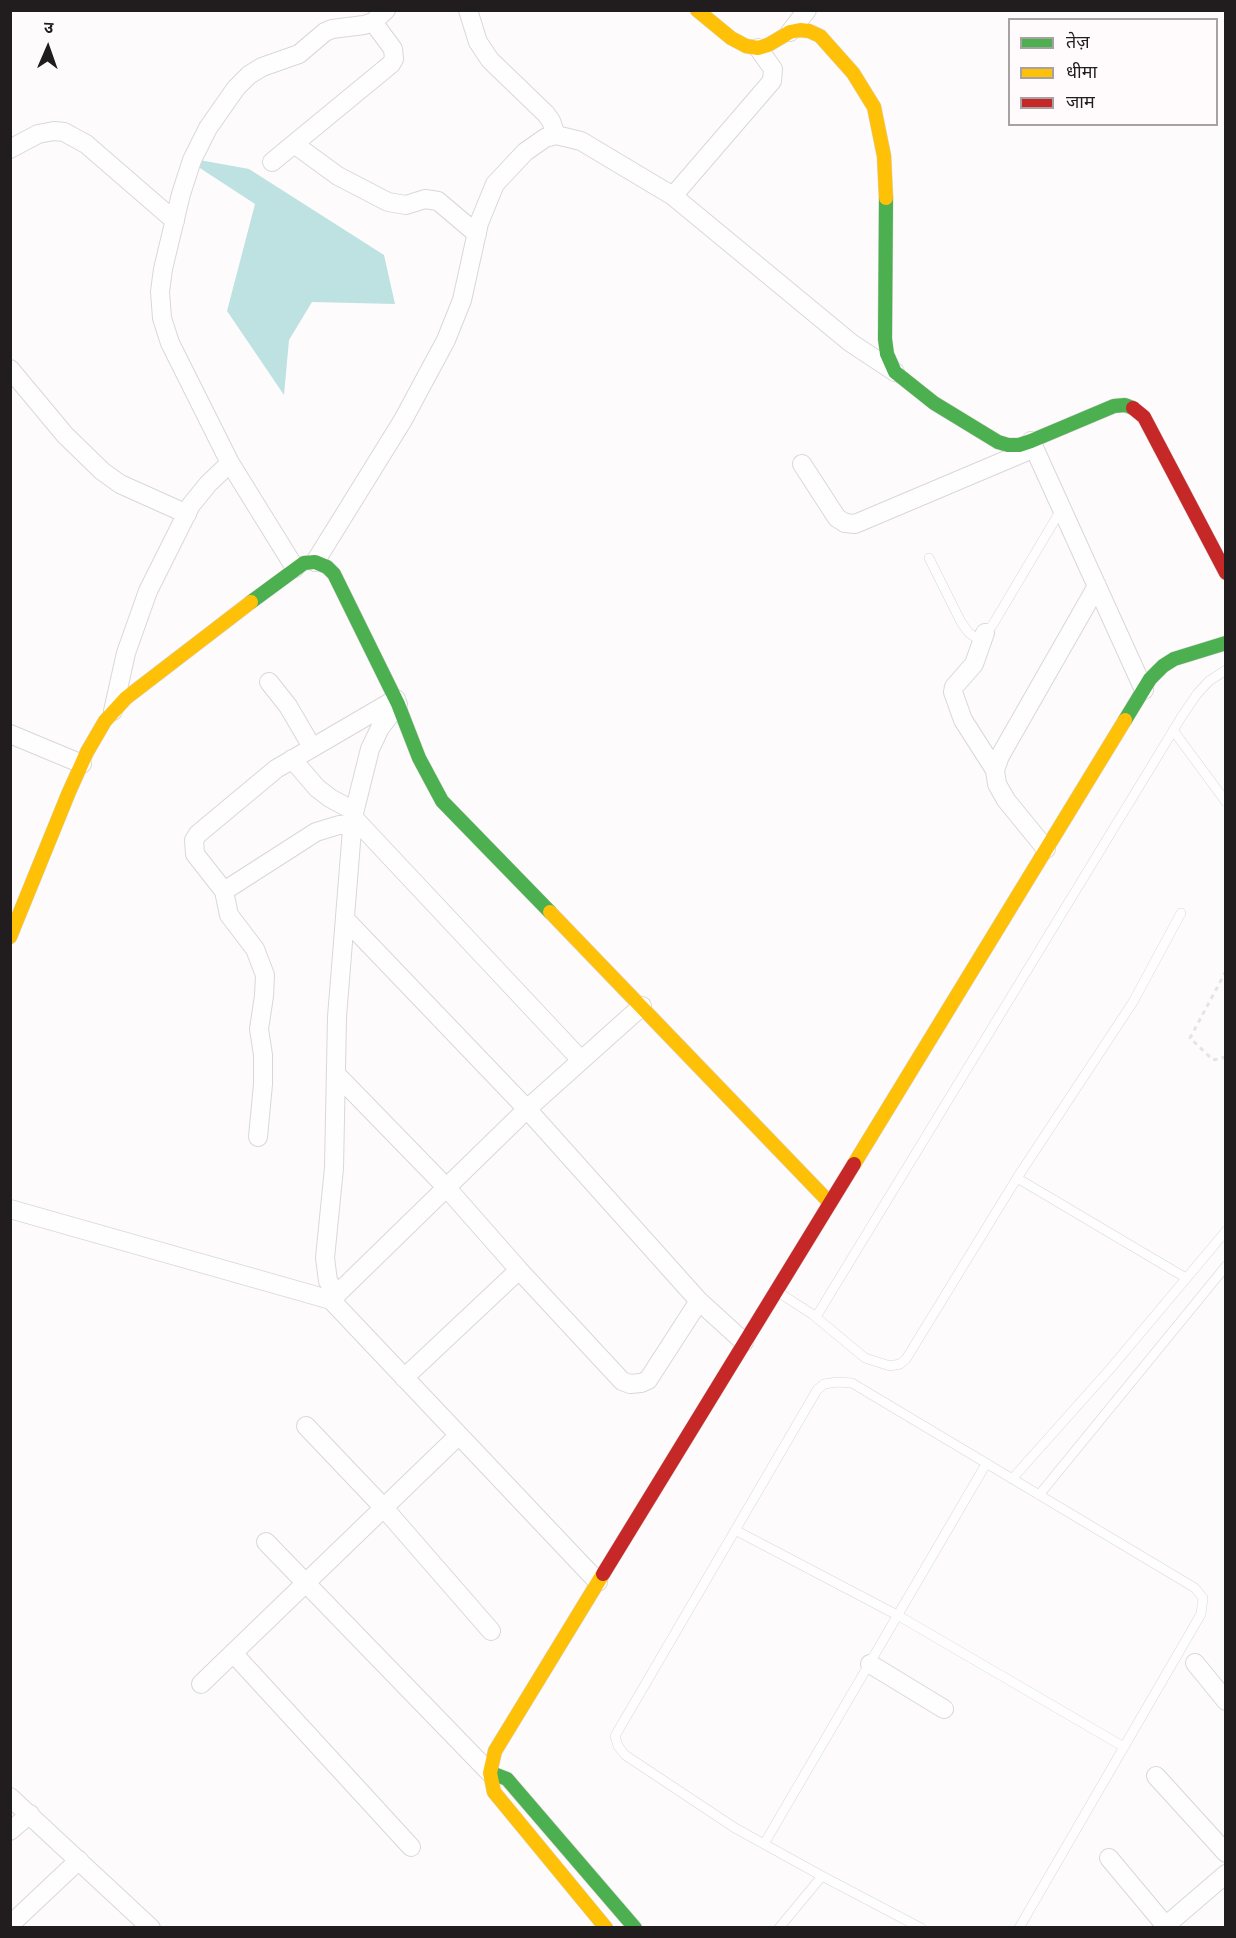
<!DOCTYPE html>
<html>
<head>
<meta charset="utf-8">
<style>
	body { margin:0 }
	#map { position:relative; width:1236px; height:1938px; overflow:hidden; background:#fefbfc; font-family:Georgia,"Noto Sans Devanagari",serif }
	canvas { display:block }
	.frame { position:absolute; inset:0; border:12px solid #211c1d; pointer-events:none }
	.legend { position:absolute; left:1008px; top:18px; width:210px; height:108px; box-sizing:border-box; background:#fffafb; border:2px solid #a6a1a2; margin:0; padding:8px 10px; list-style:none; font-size:18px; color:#211c1d }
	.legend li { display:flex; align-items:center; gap:12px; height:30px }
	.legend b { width:30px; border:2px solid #a6a1a2 }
	.north { position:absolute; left:18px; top:18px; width:60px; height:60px; -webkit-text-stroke:4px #fffafb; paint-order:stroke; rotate:2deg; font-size:16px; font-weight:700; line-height:24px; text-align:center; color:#211c1d }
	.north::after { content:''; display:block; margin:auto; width:21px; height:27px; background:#211c1d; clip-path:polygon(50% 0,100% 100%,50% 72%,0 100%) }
</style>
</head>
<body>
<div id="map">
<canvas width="1236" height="1938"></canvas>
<div class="frame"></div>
<ul class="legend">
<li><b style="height:8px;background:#4caf50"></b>तेज़</li>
<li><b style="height:8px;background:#ffc107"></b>धीमा</li>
<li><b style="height:8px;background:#c62828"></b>जाम</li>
</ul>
<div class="north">उ</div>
</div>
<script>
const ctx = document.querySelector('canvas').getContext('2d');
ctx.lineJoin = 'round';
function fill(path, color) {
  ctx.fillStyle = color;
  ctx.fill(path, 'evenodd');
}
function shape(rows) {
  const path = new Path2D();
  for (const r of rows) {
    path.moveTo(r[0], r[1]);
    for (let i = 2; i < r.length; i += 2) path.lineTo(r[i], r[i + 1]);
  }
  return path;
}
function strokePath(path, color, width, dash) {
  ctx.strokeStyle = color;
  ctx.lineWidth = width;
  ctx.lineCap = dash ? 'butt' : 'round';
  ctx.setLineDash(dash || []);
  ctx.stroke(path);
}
const water = shape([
	[183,157,249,169,384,255,395,304,312,302,289,340,284,395,227,311,255,204]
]);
const path = shape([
	[1226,971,1190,1038,1213,1060,1226,1057]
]);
const lane = shape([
	[929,558,961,622,969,633,975,637,980,636,992,626,1062,508],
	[1173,730,1226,802],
	[1017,1178,1186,1278],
	[778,1292,812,1314,865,1358,890,1366,900,1364,906,1359,1017,1178,1133,1002,1181,913],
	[816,1317,1182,716,1197,694,1209,681,1226,670],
	[1012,1479,1111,1368,1226,1231],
	[1039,1495,1226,1266],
	[735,1530,899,1616,1124,1747],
	[764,1844,986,1464],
	[779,1928,822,1876],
	[921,1928,822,1876,735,1828,625,1755,618,1746,615,1736,817,1390,824,1384,837,1382,852,1383,1195,1588,1203,1598,1201,1614,1019,1928]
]);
const street = shape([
	[468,10,478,42,490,60,546,114,551,121,556,135],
	[790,32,807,10],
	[294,144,338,176,388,202,406,205,425,199,438,201,477,234],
	[10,149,38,134,54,131,64,132,86,144,175,221],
	[272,162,391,64,394,59,393,49,373,22],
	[673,196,772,81,773,69,758,48],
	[10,369,65,435,102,471,120,484,187,514],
	[1031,441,1144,690],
	[802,464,837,518,845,523,855,524,1030,450],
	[315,562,403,420,446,340,462,300,479,223,495,184,525,152,545,138,556,135,581,141,673,196,851,343,895,372],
	[295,568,230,463,170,343,162,318,160,292,163,269,181,194,192,160,208,128,236,88,249,75,262,67,299,54,325,32,332,29,364,25,373,22,386,10],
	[985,633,974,664,954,687,953,692,963,720,995,770],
	[269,682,288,706,312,747],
	[113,711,126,653,148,591,191,505,208,484,230,463],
	[10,734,82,764],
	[292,759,317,788,330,798,354,811],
	[353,817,581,1060],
	[1046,849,1006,800,997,784,995,770,1000,756,1097,586],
	[224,891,316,832,339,825,352,824],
	[345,919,527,1109,699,1301,744,1342],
	[336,1074,446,1187,519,1270,622,1381,630,1384,641,1383,648,1380,699,1301],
	[258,1137,263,1084,263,1055,259,1029,264,996,265,975,255,949,229,915,224,891,195,854,194,840,198,834,276,769,396,699],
	[10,1209,331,1300,598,1582],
	[337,1294,328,1281,325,1258,334,1168,337,1017,353,817,370,749,380,728,398,704],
	[331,1300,527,1109,642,1006],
	[404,1378,519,1270],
	[306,1426,384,1508,491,1631],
	[266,1542,490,1773],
	[233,1653,411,1847],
	[1195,1663,1226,1701],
	[870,1664,944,1709],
	[201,1684,459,1435],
	[1156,1776,1226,1853],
	[10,1797,151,1928],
	[10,1831,30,1814],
	[1109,1858,1165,1925],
	[10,1925,79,1860],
	[1163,1928,1226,1874]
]);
const fast = shape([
	[886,198,885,339,887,354,895,372,934,403,998,442,1008,445,1019,445,1031,441,1114,406,1125,405,1133,408],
	[251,602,304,563,315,562,327,567,334,574,398,704,419,758,442,801,550,912],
	[1125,720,1150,679,1163,666,1174,659,1226,643],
	[494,1774,507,1779,635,1928]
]);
const slow = shape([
	[697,10,731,38,746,46,758,48,768,45,790,32,800,30,809,31,820,36,853,73,874,107,884,156,886,198],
	[550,912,830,1203],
	[10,937,69,792,87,752,105,721,126,698,251,602],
	[854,1164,1125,720],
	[603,1574,495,1751,490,1773,494,1792,606,1928]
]);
const jam = shape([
	[1133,408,1144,417,1226,573],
	[603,1574,854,1164]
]);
fill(water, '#bee2e1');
strokePath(lane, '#dad7d8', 10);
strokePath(street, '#dad7d8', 20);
strokePath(fast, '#dad7d8', 15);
strokePath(slow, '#dad7d8', 15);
strokePath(jam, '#dad7d8', 15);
strokePath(path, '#e5e5e5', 3, [4.5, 4.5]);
strokePath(lane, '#fffeff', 9);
strokePath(street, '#fffeff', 18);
strokePath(fast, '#4caf50', 14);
strokePath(slow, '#ffc107', 14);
strokePath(jam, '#c62828', 14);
</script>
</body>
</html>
